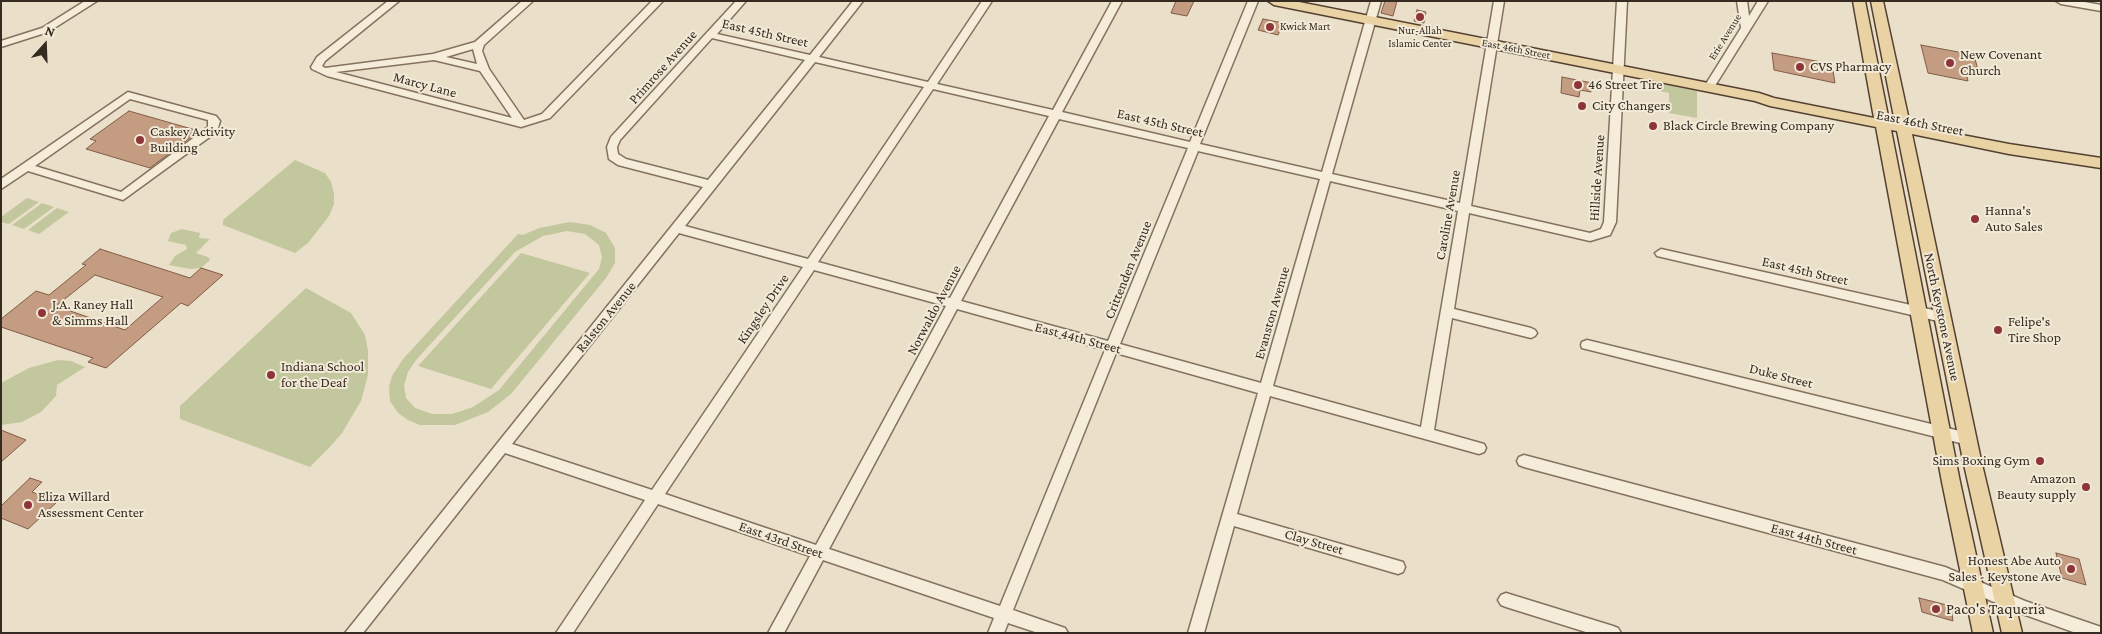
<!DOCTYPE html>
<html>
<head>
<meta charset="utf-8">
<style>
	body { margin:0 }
	#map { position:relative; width:2102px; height:634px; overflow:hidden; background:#eadfc8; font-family:"Crimson Pro",serif }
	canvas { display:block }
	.frame { position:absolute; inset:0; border:2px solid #362b21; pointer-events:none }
	.north { position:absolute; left:20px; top:20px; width:50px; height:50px; -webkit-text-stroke:4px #f2ead7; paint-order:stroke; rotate:20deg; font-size:14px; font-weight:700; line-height:20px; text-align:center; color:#362b21 }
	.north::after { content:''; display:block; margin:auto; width:18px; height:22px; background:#362b21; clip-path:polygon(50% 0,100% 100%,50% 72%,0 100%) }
</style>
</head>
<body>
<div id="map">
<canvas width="2102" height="634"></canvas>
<div class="frame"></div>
<div class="north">N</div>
</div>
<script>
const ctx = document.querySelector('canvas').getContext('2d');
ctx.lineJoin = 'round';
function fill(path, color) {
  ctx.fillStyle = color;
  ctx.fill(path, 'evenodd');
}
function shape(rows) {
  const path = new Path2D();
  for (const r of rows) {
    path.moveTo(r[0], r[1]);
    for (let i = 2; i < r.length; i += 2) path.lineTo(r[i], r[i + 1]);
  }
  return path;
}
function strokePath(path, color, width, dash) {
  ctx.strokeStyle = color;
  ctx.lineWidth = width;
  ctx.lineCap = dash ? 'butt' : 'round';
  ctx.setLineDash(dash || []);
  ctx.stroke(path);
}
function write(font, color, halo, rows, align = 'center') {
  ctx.font = font + ' "Crimson Pro",serif';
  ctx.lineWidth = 4;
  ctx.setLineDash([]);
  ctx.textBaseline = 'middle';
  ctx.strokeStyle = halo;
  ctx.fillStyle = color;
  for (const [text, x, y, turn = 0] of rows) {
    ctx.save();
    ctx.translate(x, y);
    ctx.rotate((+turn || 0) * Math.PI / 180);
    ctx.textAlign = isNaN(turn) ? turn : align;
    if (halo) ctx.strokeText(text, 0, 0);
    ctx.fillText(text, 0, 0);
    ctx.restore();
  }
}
const green = shape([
	[1654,82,1697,91,1697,118,1669,113,1669,93,1654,90],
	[295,160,325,173,331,182,334,193,334,204,329,216,308,243,295,253,223,225,223,220],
	[27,198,39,202,9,224,1,222,1,217],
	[42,203,54,207,24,229,12,225],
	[57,208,69,212,39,234,28,230],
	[570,222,590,225,606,233,615,248,615,263,606,278,511,394,488,412,455,425,420,425,408,420,398,413,390,401,389,387,392,376,403,359,518,234,523,235,539,228],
	[567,231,585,234,599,245,602,257,599,269,499,390,473,407,452,414,432,414,415,408,406,398,404,386,408,372,416,360,515,252,543,236],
	[182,229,200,233,199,238,210,239,196,253,208,257,210,260,201,268,190,269,169,265,175,256,187,249,186,245,168,241,171,233],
	[521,253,590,273,491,389,418,366],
	[306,288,351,313,365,335,368,351,368,375,361,401,342,433,329,448,310,467,180,419,180,406],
	[58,360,71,361,85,367,57,385,56,396,41,412,22,422,1,425,1,383,29,368]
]);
const building = shape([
	[1176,1,1194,1,1187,16,1171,13,1176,1],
	[1385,1,1397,1,1393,16,1381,13,1385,1],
	[1417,10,1426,12,1424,23,1414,21,1417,10],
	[1263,19,1283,23,1278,35,1258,30,1263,19],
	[1921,45,1974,55,1978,70,1965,67,1968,81,1928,73,1921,45],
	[1772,53,1827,63,1828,70,1833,71,1835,83,1774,70,1772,53],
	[1562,77,1592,83,1591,92,1580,90,1579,97,1561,93,1562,77],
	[129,111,199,131,150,168,86,149,96,141,90,139,129,111],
	[100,249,190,278,201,268,223,275,188,306,181,303,106,368,88,362,93,358,1,327,1,319,36,291,49,295,86,265,82,264,100,249],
	[95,275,163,297,125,330,56,306,95,275],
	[1,430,26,440,1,462,1,430],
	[30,478,42,482,32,492,57,502,28,529,1,518,1,506,30,478],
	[2056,553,2079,559,2086,585,2062,578,2056,553],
	[1919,598,1951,606,1953,621,1922,612,1919,598]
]);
const minor = shape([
	[85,1,97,1,48,32,1,47,1,41,42,28,85,1],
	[388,1,399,1,325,61,322,66,325,68,433,54,475,42,522,1,533,1,484,45,482,51,489,69,524,120,542,114,652,1,663,1,550,118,521,127,327,76,312,69,311,67,317,57,388,1],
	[473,49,477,64,446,57,473,49],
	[434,60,480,71,512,118,336,72,434,60],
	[736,1,746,1,717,34,810,55,853,1,863,1,819,57,928,82,982,1,992,1,937,84,1053,110,1112,1,1122,1,1062,112,1190,142,1248,1,1258,1,1200,144,1322,172,1371,1,1381,1,1332,174,1460,203,1494,1,1504,1,1471,206,1590,233,1601,229,1604,222,1617,1,1627,1,1616,222,1610,235,1590,241,1469,213,1454,309,1531,328,1535,330,1537,333,1535,336,1531,338,1452,318,1434,430,1484,444,1486,448,1484,452,1479,454,1270,396,1237,514,1403,562,1405,567,1403,572,1398,574,1234,526,1204,633,1188,633,1258,393,1116,353,1013,610,1065,628,1068,633,1038,633,1008,623,1004,633,988,633,994,618,823,560,784,633,768,633,810,556,658,504,573,633,556,633,645,500,505,453,363,633,345,633,703,187,618,165,609,159,607,147,611,137,736,1],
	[712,38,805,60,708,180,626,159,618,154,617,147,620,140,712,38],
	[815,62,924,87,808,259,685,226,815,62],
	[933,89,1049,116,950,298,818,262,933,89],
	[1059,119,1188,148,1108,341,961,301,1059,119],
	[1198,151,1320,179,1261,383,1120,344,1198,151],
	[1330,181,1458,211,1421,427,1273,386,1330,181],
	[679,233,803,267,652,490,512,444,679,233],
	[814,270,946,306,816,545,665,494,814,270],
	[957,309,1105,350,1000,606,829,549,957,309],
	[1737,1,1747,1,1749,16,1758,1,1768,1,1713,89,1705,89,1704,87,1741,28,1737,1],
	[2056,1,2079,1,2101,5,2101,11,2061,4,2056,1],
	[128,92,216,116,220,121,218,128,211,136,123,200,28,171,1,189,1,179,128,92],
	[130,99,208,120,208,127,121,192,35,166,130,99],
	[1661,249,1942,312,1948,317,1942,322,1657,256,1655,253,1661,249],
	[1587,340,1968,433,1973,435,1975,439,1973,443,1968,445,1582,348,1581,345,1582,342,1587,340],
	[1524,455,1945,567,2025,601,2101,627,2101,633,2076,633,2017,612,1943,580,1524,467,1519,465,1517,461,1519,457,1524,455],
	[1506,593,1613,626,1618,628,1621,633,1589,633,1506,607,1501,605,1498,600,1501,595,1506,593]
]);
const major = shape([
	[1268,1,1294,1,1759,93,1774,98,1874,118,1853,1,1865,1,1889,121,1895,122,1871,1,1883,1,1910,125,2009,144,2101,158,2101,168,2009,154,1912,134,1981,460,2022,633,2002,633,1963,460,1897,131,1891,130,1960,482,1993,633,1973,633,1942,482,1876,127,1770,106,1755,101,1274,5,1268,1]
]);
const markers = [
	[1420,17,5,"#8d3538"],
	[1270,27,5,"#8d3538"],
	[1950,63,5,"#8d3538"],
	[1800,67,5,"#8d3538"],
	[1578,85,5,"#8d3538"],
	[1582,106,5,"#8d3538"],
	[1653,126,5,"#8d3538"],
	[140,140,5,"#8d3538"],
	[1975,219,5,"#8d3538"],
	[42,313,5,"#8d3538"],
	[1998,330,5,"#8d3538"],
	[271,375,5,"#8d3538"],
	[2040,461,5,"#8d3538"],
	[2086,487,5,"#8d3538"],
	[28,505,5,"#8d3538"],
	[2071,569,5,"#8d3538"],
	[1936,609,5,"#8d3538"]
];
const farPoinames = [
	["Kwick Mart",1280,27],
	["Nur-Allah",1420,31,"center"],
	["Islamic Center",1420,44,"center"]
];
const farStreetnames = [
	["Erie Avenue",1725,37,-58],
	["East 46th Street",1516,49,11]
];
const streetNames = [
	["East 45th Street",765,33,13],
	["Primrose Avenue",663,67,-48],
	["Marcy Lane",425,85,15],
	["East 45th Street",1160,123,13],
	["East 46th Street",1920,123,11],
	["Hillside Avenue",1597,178,-86],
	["Caroline Avenue",1448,215,-80],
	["Crittenden Avenue",1128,270,-68],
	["East 45th Street",1805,271,13],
	["Kingsley Drive",763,309,-56],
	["Norwaldo Avenue",934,310,-62],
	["Evanston Avenue",1272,313,-74],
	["Ralston Avenue",606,317,-51],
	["North Keystone Avenue",1942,317,78],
	["East 44th Street",1078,338,15],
	["Duke Street",1781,376,14],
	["East 44th Street",1814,539,15],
	["East 43rd Street",781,540,19],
	["Clay Street",1314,542,16]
];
const poiNames = [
	["New Covenant",1960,55],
	["Church",1960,71],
	["CVS Pharmacy",1810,67],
	["46 Street Tire",1588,85],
	["City Changers",1592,106],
	["Black Circle Brewing Company",1663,126],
	["Caskey Activity",150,132],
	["Building",150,148],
	["Hanna's",1985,211],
	["Auto Sales",1985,227],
	["J.A. Raney Hall",52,305],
	["& Simms Hall",52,321],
	["Felipe's",2008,322],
	["Tire Shop",2008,338],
	["Indiana School",281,367],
	["for the Deaf",281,383],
	["Sims Boxing Gym",2030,461,"right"],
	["Amazon",2076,479,"right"],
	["Beauty supply",2076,495,"right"],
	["Eliza Willard",38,497],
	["Assessment Center",38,513],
	["Honest Abe Auto",2061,561,"right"],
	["Sales - Keystone Ave",2061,577,"right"]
];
const nearPoinames = [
	["Paco's Taqueria",1946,609]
];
fill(green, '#c3c79d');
fill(building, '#c49c82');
strokePath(building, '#815c47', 1);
strokePath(minor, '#84725f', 3);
strokePath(major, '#534032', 3);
fill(minor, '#f5edda');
fill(major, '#e9d2a4');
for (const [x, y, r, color] of markers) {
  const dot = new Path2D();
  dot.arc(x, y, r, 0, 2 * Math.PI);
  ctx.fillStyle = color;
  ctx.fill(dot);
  strokePath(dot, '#f2ead7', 2);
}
write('11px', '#362b21', '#f2ead7', farPoinames, 'left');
write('11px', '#362b21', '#f2ead7', farStreetnames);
write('14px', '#362b21', '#f2ead7', streetNames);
write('14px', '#362b21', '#f2ead7', poiNames, 'left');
write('16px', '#362b21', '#f2ead7', nearPoinames, 'left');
</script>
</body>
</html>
